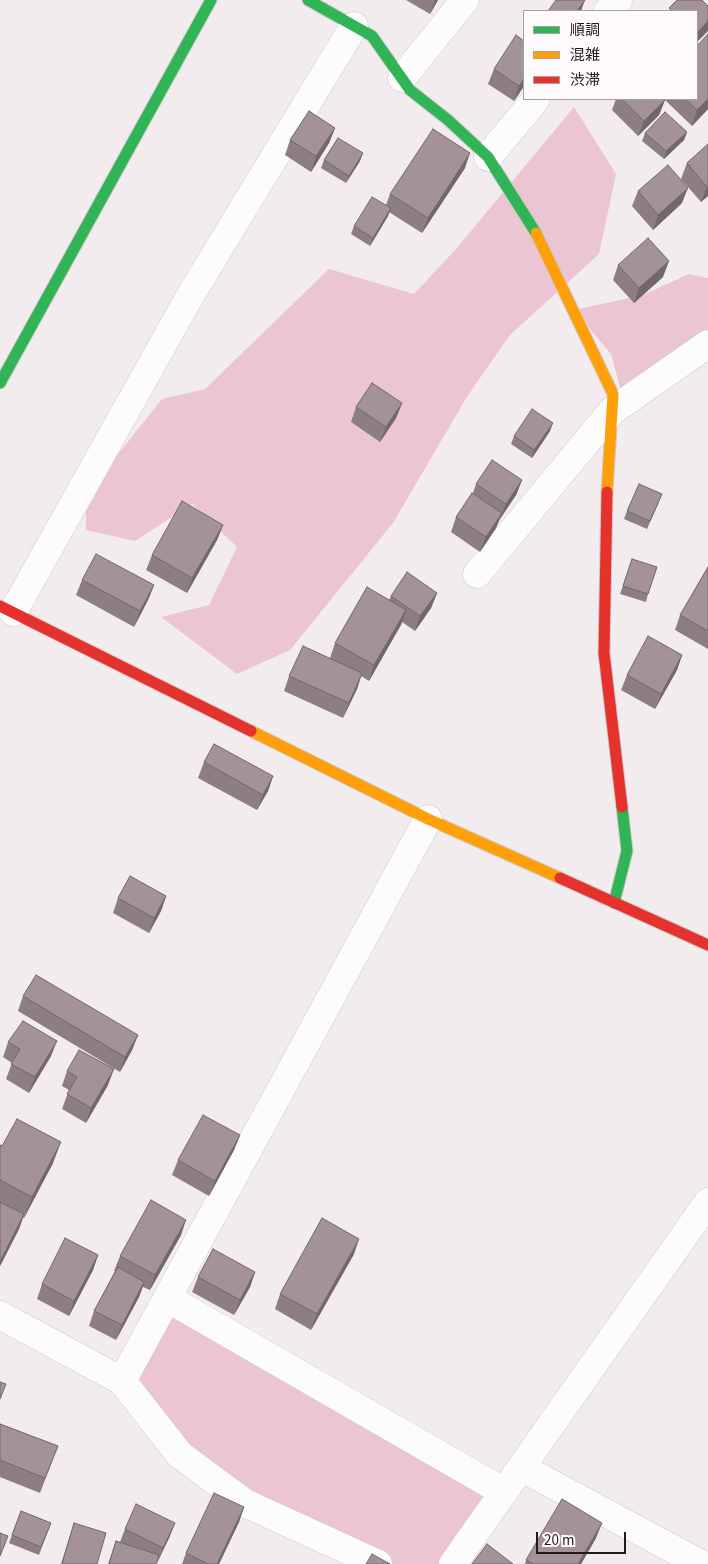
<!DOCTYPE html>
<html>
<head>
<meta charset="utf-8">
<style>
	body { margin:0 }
	#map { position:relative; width:708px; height:1564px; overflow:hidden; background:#f3ecee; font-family:"Source Sans 3","Noto Sans JP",sans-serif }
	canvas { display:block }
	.legend { position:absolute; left:523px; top:10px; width:175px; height:90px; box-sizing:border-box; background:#fef9fa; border:1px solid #a5a1a2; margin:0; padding:6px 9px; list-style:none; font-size:15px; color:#201c1d }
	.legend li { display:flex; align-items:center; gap:10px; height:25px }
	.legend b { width:25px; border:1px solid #a5a1a2 }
	.scale { position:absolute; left:536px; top:1532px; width:90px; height:22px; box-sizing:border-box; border:2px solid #201c1d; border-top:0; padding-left:6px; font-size:15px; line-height:18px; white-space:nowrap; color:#201c1d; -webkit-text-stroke:4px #fef9fa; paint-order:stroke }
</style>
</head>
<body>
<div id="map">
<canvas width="708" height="1564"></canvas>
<ul class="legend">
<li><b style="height:6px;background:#30b455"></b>順調</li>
<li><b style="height:6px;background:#ff9f0a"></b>混雑</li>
<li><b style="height:6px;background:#e5322d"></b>渋滞</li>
</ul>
<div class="scale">20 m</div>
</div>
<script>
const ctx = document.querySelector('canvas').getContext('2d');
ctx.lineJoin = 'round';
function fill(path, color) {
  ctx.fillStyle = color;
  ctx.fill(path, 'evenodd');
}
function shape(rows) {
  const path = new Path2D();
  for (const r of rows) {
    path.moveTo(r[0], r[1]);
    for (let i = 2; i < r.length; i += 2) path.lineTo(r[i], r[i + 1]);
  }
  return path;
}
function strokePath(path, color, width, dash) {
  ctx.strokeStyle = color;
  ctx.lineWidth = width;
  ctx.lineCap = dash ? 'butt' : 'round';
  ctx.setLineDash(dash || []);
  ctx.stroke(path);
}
const green = shape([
	[574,107,616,174,599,254,510,335,468,395,393,523,290,650,237,674,161,617,209,605,237,547,192,504,135,541,86,530,86,512,115,458,162,399,205,389,329,269,414,294,456,249],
	[689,274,708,278,708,344,624,402,611,354,574,310,643,295],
	[167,1298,504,1492,464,1564,378,1564,245,1503,122,1381]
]);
const street = shape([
	[608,11,618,0],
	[402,78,465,0],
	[488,157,536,99],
	[477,574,612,411,708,344],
	[13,612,190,296,354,26],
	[167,1298,504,1492],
	[0,1315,122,1381,180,1455,245,1503,378,1564],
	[122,1381,428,819],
	[522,1468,701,1564],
	[453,1564,708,1202]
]);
const fast = shape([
	[308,0,372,36,410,90,448,120,488,157,536,233],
	[0,383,211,0],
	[614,903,627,851,622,807]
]);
const slow = shape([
	[536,233,613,394,607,492],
	[251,731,428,819,560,878]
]);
const jam = shape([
	[607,492,604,653,622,807],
	[0,606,251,731],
	[560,878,708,945]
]);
const wall = shape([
	[406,0,438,0,430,14],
	[494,69,524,86,514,101,488,84],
	[616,99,663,99,665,100,659,115,638,136,612,110],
	[664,99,697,99,708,109,692,126],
	[335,128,329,143,311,172,285,155,290,140],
	[687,132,684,140,664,159,642,141,645,133],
	[708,144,708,196,701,202,681,179,687,163],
	[324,160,360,161,346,183,321,168],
	[465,168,422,233,389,212,388,216,370,246,351,234,354,226,386,205,390,194],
	[638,191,682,203,653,230,632,206],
	[618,265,663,277,634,303,613,280],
	[402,403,396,418,380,442,351,422,356,407],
	[550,431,532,458,511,444,514,436],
	[522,480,516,495,500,519,496,528,480,552,451,532,456,517,473,493,476,484],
	[659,502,647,529,624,519,627,511],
	[223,525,217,540,187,593,146,570,152,555],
	[632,559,648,594,646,602,620,594],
	[708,567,708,649,675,630,680,615],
	[82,580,154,585,148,600,134,627,76,595],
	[437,593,431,608,415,631,402,622,369,681,361,676,357,689,343,718,284,691,289,676,335,661,330,658,335,643,389,600,391,596],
	[682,655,677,670,655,709,621,690,627,675],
	[204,762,273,776,268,791,257,810,198,778],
	[166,896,161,911,149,933,113,913,118,898],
	[23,996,138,1035,132,1050,120,1072,18,1011],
	[8,1042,51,1056,29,1093,6,1079,12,1063,3,1057],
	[67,1071,108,1085,86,1123,62,1109,69,1090,62,1086],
	[240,1135,234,1150,209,1196,172,1175,178,1160],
	[0,1145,53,1163,24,1218,23,1218,19,1229,0,1266],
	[181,1235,150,1290,143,1287,139,1297,116,1340,89,1326,94,1311,115,1271,114,1271,120,1256],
	[354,1254,311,1330,275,1309,280,1294],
	[98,1255,93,1270,69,1316,37,1299,42,1284],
	[255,1272,250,1287,234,1315,192,1292,198,1277],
	[0,1424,58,1446,40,1493,0,1477],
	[244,1507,239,1522,219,1564,182,1564,186,1553],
	[21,1511,51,1523,39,1555,9,1543],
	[74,1523,97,1564,61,1564],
	[175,1523,169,1538,157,1563,156,1562,156,1564,108,1564,116,1541,120,1542,125,1529],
	[596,1538,581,1564,525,1564,526,1560]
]);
const shadedWall = shape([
	[435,0,438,0,430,14],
	[585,0,581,11,577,11],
	[708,21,708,31,697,42,697,33],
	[524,78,524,86,514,101,519,86],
	[708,99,708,109,692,126,697,110],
	[665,100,659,115,638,136,644,121],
	[335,128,329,143,311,172,316,156],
	[687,132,684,140,664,159,666,151],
	[363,153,360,161,346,183,349,176],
	[470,153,465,168,422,233,428,218],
	[708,186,708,196,701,202,707,187],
	[688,188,682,203,653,230,658,215],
	[391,208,388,216,370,246,373,238],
	[669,261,663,277,634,303,639,288],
	[402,403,396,418,380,442,386,427],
	[553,423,550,431,532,458,534,450],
	[522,480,516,495,500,519,506,504],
	[502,513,496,528,480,552,486,537],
	[223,525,217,540,187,593,192,578],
	[154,585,148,600,134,627,140,611],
	[437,593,431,608,415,631,420,616],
	[406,610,401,625,369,681,374,665],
	[682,655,677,670,655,709,661,694],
	[362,673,357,689,343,718,349,703],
	[273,776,268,791,257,810,263,795],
	[166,896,161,911,149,933,154,918],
	[138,1035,132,1050,120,1072,125,1057],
	[57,1041,51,1056,29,1093,35,1077],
	[114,1069,108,1085,86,1123,91,1108],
	[240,1135,234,1150,209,1196,215,1181],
	[61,1142,53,1163,24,1218,32,1197],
	[24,1214,19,1229,0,1266,0,1262],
	[186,1220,181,1235,150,1290,155,1275],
	[359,1239,354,1254,311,1330,317,1314],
	[98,1255,93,1270,69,1316,74,1301],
	[255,1272,250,1287,234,1315,240,1300],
	[144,1282,139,1297,116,1340,122,1325],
	[244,1507,239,1522,219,1564,217,1564],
	[175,1523,169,1538,157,1563,163,1548],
	[602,1523,596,1538,581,1564,578,1564]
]);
const building = shape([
	[556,0,585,0,577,11,548,11,556,0],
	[677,0,702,0,708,6,708,21,697,33,697,11,672,11,669,8,677,0],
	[708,34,708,99,697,110,685,99,697,99,697,46,708,34],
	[516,35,524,41,524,78,519,86,494,69,516,35],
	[622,99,663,99,665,100,644,121,622,99],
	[309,111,335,128,316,156,290,140,309,111],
	[665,112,687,132,666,151,645,133,665,112],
	[433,129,470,153,428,218,390,194,433,129],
	[338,138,363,153,349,176,324,160,338,138],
	[708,144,708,186,707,187,687,163,708,144],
	[668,165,688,188,658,215,638,191,668,165],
	[372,197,391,208,373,238,354,226,372,197],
	[648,238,669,261,639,288,618,265,648,238],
	[372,383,402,403,386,427,356,407,372,383],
	[532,409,553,423,534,450,514,436,532,409],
	[492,460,522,480,506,504,476,484,492,460],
	[639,484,662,494,650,521,627,511,639,484],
	[472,493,502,513,486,537,456,517,472,493],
	[182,501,223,525,192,578,152,555,182,501],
	[96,554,154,585,140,611,82,580,96,554],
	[632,559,657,567,648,594,623,586,632,559],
	[708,567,708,631,680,615,708,567],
	[407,572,437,593,420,616,391,596,407,572],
	[367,587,406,610,374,665,335,643,367,587],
	[648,636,682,655,661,694,627,675,648,636],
	[303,646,362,673,349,703,289,676,303,646],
	[214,744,273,776,263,795,204,762,214,744],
	[130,876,166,896,154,918,118,898,130,876],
	[36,975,138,1035,125,1057,23,996,36,975],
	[23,1021,57,1041,35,1077,11,1064,20,1049,8,1042,23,1021],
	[79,1050,114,1069,91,1108,67,1094,77,1077,67,1071,79,1050],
	[203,1115,240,1135,215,1181,178,1160,203,1115],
	[17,1119,61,1142,32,1197,0,1180,0,1145,2,1146,17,1119],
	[151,1200,186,1220,155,1275,120,1256,151,1200],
	[0,1202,24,1214,0,1262,0,1202],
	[322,1218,359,1239,317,1314,280,1294,322,1218],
	[65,1238,98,1255,74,1301,42,1284,65,1238],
	[213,1249,255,1272,240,1300,198,1277,213,1249],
	[118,1267,144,1282,122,1325,94,1311,118,1267],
	[0,1382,6,1384,0,1399,0,1382],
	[0,1424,58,1446,45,1478,0,1460,0,1424],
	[214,1493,244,1507,217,1564,208,1564,186,1553,214,1493],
	[562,1499,602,1523,578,1564,533,1564,526,1560,562,1499],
	[136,1504,175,1523,163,1548,125,1529,136,1504],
	[21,1511,51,1523,41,1547,12,1535,21,1511],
	[74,1523,106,1533,97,1564,62,1564,74,1523],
	[0,1533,8,1536,0,1556,0,1533],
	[116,1541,159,1555,156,1564,109,1564,116,1541],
	[487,1544,513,1564,472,1564,487,1544],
	[372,1554,390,1564,366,1564,372,1554]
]);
fill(green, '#ebc5d1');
strokePath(street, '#cfc9cb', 29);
strokePath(fast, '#cfc9cb', 13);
strokePath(slow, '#cfc9cb', 13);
strokePath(jam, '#cfc9cb', 13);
strokePath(street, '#fdfcfc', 28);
strokePath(fast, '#30b455', 11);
strokePath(slow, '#ff9f0a', 11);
strokePath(jam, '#e5322d', 11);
fill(wall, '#8c7e84');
fill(shadedWall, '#72676b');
fill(building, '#a39399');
strokePath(building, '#72676b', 1);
</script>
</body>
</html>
